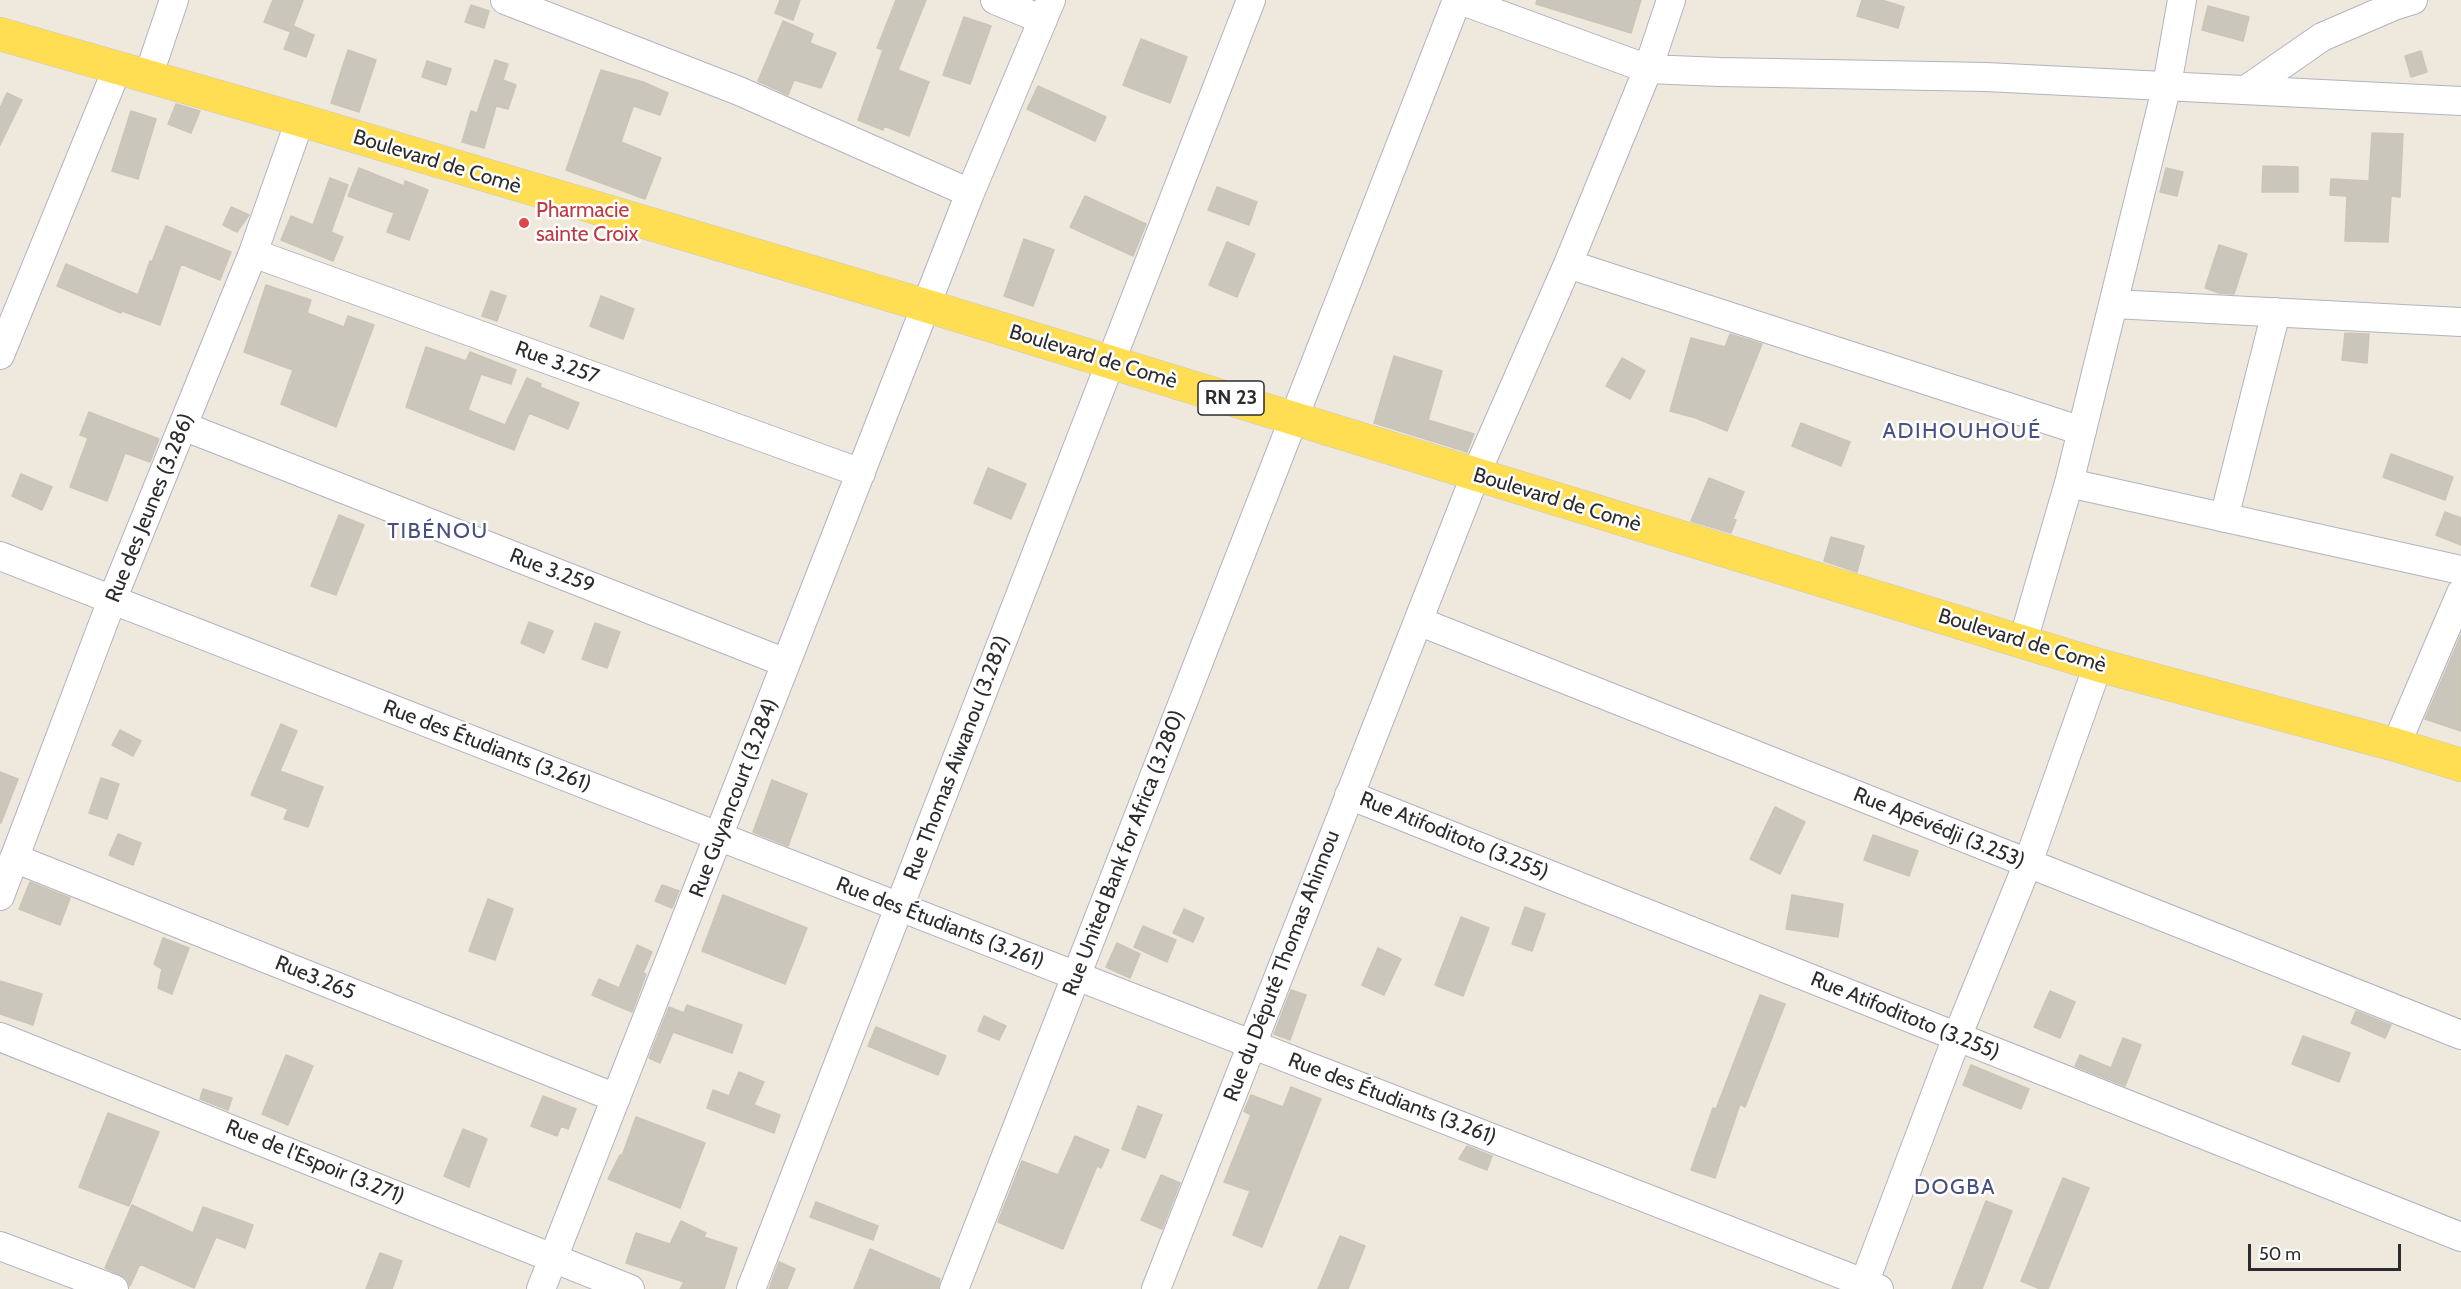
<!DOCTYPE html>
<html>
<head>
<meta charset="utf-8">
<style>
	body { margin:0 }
	#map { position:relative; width:2461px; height:1289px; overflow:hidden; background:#efe8dd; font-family:Cabin,sans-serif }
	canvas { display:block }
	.scale { position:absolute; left:2248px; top:1244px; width:153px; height:27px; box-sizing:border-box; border:3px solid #2c2c2c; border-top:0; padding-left:8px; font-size:18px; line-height:21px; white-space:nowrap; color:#2c2c2c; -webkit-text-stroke:4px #fff; paint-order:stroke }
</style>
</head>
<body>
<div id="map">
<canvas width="2461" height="1289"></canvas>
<div class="scale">50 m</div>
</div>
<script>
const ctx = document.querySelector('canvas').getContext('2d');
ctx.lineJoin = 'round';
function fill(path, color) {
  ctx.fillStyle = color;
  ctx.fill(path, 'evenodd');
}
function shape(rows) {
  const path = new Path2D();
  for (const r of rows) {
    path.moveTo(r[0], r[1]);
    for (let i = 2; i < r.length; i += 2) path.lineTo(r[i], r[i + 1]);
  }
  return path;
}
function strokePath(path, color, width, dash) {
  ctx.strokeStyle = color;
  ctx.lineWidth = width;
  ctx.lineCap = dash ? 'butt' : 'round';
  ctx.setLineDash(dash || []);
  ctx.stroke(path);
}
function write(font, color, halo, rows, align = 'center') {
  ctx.font = font + ' Cabin,sans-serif';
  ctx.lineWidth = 5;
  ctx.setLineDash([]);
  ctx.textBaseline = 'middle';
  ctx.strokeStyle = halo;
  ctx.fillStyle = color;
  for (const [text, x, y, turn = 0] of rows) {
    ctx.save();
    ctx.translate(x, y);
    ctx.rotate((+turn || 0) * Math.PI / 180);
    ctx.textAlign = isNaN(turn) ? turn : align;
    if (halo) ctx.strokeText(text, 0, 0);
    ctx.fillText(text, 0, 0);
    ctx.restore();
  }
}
const building = shape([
	[273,0,303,0,291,32,264,22,273,0],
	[780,0,800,0,793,20,775,13,780,0],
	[896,0,926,0,898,70,929,82,909,136,884,126,883,130,858,120,883,50,877,48,896,0],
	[1537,0,1641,0,1631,33,1536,4,1537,0],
	[1862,0,1882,0,1904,7,1898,28,1857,16,1862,0],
	[471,5,489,11,484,28,465,22,471,5],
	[2208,6,2249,17,2243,41,2202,30,2208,6],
	[964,17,991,26,970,84,943,75,964,17],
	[783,21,813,34,810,43,836,53,821,88,794,80,788,95,758,81,783,21],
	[293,26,314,35,306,57,284,49,293,26],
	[1141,39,1187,57,1170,103,1123,85,1141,39],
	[348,50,376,60,359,112,331,103,348,50],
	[2421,51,2427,72,2411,77,2405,56,2421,51],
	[495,60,508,64,503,80,516,85,508,109,496,106,484,148,462,142,471,111,477,113,495,60],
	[427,61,451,69,446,85,422,77,427,61],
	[601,70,643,82,668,93,660,115,634,106,633,107,621,142,661,158,645,199,566,170,601,70],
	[1038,86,1106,117,1095,141,1027,109,1038,86],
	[7,93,22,100,0,145,0,108,7,93],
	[176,104,200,111,191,133,168,124,176,104],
	[131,111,156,119,138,179,112,171,131,111],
	[2372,133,2403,134,2400,197,2391,196,2388,242,2345,241,2347,196,2330,195,2331,179,2369,181,2372,133],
	[2263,166,2298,167,2298,192,2262,192,2263,166],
	[359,168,404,186,405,181,428,190,409,240,387,232,394,213,348,196,359,168],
	[2166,168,2183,172,2177,196,2160,192,2166,168],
	[330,178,348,185,331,232,343,237,333,261,281,240,291,216,313,225,330,178],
	[1217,187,1257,202,1249,225,1208,210,1217,187],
	[1085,196,1146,224,1133,256,1070,227,1085,196],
	[231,207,249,215,237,232,223,225,231,207],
	[166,226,231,252,220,280,181,264,160,325,122,311,121,313,57,286,66,264,138,295,150,261,152,262,166,226],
	[1024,239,1054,250,1033,306,1004,296,1024,239],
	[1227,242,1255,254,1237,297,1209,285,1227,242],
	[2219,245,2247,254,2234,294,2219,293,2205,288,2219,245],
	[266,285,311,300,307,313,344,327,348,316,374,325,336,427,281,404,293,370,244,352,266,285],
	[491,291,506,296,497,321,482,316,491,291],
	[601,296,634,309,623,339,590,326,601,296],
	[2345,333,2369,334,2367,363,2342,360,2345,333],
	[1730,334,1762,344,1727,431,1696,418,1670,411,1691,338,1725,347,1730,334],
	[426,347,466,361,470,352,516,370,511,384,481,374,468,410,505,425,527,378,541,384,540,387,579,403,568,429,529,413,514,450,406,407,426,347],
	[1394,356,1442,371,1428,420,1474,434,1467,452,1374,423,1394,356],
	[1622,358,1645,371,1630,399,1606,386,1622,358],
	[89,412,159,439,150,462,125,453,107,501,70,487,88,438,80,435,89,412],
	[1801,423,1850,442,1841,466,1792,446,1801,423],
	[2391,454,2453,477,2445,500,2383,477,2391,454],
	[988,468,1026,484,1011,519,974,503,988,468],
	[21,474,52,487,42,510,12,496,21,474],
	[1709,478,1744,492,1733,519,1736,520,1731,533,1691,521,1709,478],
	[2445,512,2461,518,2461,545,2436,535,2445,512],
	[339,515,364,525,336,595,311,586,339,515],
	[1831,537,1864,546,1857,572,1824,561,1831,537],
	[529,622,553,631,544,653,521,643,529,622],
	[595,623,620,632,607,668,582,659,595,623],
	[2461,635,2461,731,2425,719,2461,635],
	[281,724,297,731,280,771,323,787,308,827,284,819,288,809,251,795,281,724],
	[120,730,141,741,133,756,112,745,120,730],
	[0,772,18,779,1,823,0,823,0,772],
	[101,778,119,784,107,819,89,813,101,778],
	[772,780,807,794,788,846,753,832,772,780],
	[1775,807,1805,822,1780,874,1750,859,1775,807],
	[118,834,141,843,133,865,109,855,118,834],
	[1873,835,1918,851,1909,876,1864,860,1873,835],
	[30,882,70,898,60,925,19,909,30,882],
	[662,885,679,891,672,908,655,901,662,885],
	[723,895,807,928,785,984,702,951,723,895],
	[1792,895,1843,904,1838,937,1786,929,1792,895],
	[488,899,513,909,495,960,469,951,488,899],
	[1525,907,1545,914,1532,951,1512,944,1525,907],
	[1184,909,1204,918,1193,942,1173,933,1184,909],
	[1461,917,1489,928,1463,996,1435,985,1461,917],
	[1143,926,1176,940,1167,962,1134,947,1143,926],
	[163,938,189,948,172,994,158,988,162,969,154,964,163,938],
	[1117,943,1140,954,1130,978,1106,967,1117,943],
	[637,945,652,952,643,973,646,974,632,1012,592,995,599,979,619,988,637,945],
	[1378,948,1401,959,1384,995,1362,985,1378,948],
	[0,981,42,994,33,1025,0,1014,0,981],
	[1291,990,1306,995,1290,1040,1274,1034,1291,990],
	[2050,991,2075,1002,2060,1038,2034,1027,2050,991],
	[1760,995,1785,1004,1745,1107,1740,1104,1715,1178,1691,1170,1713,1108,1716,1109,1760,995],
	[687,1005,742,1025,732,1053,673,1032,660,1063,649,1058,669,1007,684,1013,687,1005],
	[2356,1011,2391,1025,2385,1038,2351,1023,2356,1011],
	[984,1016,1006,1026,999,1040,978,1031,984,1016],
	[876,1027,946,1056,938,1075,868,1046,876,1027],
	[2303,1036,2350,1053,2339,1082,2292,1064,2303,1036],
	[2123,1038,2141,1045,2125,1086,2075,1066,2080,1055,2111,1068,2123,1038],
	[286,1055,313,1066,288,1125,262,1114,286,1055],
	[1971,1065,2029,1089,2021,1109,1963,1085,1971,1065],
	[739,1072,764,1082,754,1105,780,1115,774,1133,707,1108,713,1090,729,1096,739,1072],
	[1291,1087,1321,1099,1262,1247,1233,1235,1250,1191,1224,1182,1251,1115,1244,1111,1251,1095,1283,1107,1291,1087],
	[203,1089,232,1098,228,1110,200,1099,203,1089],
	[543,1096,576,1109,568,1129,561,1126,557,1136,531,1126,543,1096],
	[1138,1106,1162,1115,1145,1158,1122,1149,1138,1106],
	[108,1113,159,1132,129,1206,79,1187,108,1113],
	[636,1117,705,1143,680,1208,608,1179,620,1155,622,1156,636,1117],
	[463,1129,487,1139,469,1187,444,1176,463,1129],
	[1075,1136,1109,1150,1101,1168,1097,1166,1063,1249,998,1222,1022,1161,1058,1175,1075,1136],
	[1467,1146,1492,1156,1487,1170,1459,1159,1467,1146],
	[1161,1175,1180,1183,1162,1229,1141,1220,1161,1175],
	[2063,1178,2089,1188,2048,1289,2040,1289,2021,1281,2063,1178],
	[1986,1201,2012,1211,1982,1289,1952,1289,1986,1201],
	[816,1202,878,1226,873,1240,810,1217,816,1202],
	[132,1205,193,1233,203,1207,253,1225,245,1248,216,1237,194,1288,140,1264,130,1286,126,1278,105,1268,132,1205],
	[681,1221,706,1233,704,1237,737,1248,724,1289,680,1289,684,1282,626,1263,636,1233,670,1244,681,1221],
	[1340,1236,1365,1246,1348,1289,1318,1289,1340,1236],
	[870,1249,940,1279,938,1289,854,1289,870,1249],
	[380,1253,402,1261,392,1289,366,1289,380,1253],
	[779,1262,795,1269,787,1289,769,1289,779,1262]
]);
const minor = shape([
	[505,0,739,91,970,193],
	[995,0,1043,20],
	[1460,0,1648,69,1720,72,1986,77,2461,101],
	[148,77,174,0],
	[2247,89,2322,37,2394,6,2413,0],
	[253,253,861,473],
	[1568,264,2082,431],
	[2114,304,2461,322],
	[0,355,117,69],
	[183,426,786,663],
	[2069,483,2461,570],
	[2224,518,2276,312],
	[0,556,1879,1289],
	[1418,621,2461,1035],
	[2023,641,2069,483,2167,85,2182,0],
	[2396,745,2461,593],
	[1349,795,2461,1237],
	[14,858,616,1098],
	[0,896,112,600,253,253,300,120],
	[0,1037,630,1289],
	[0,1246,114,1289],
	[541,1289,970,193,1051,0],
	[751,1289,1251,0],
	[954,1289,1457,0],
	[1156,1289,1475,476,1568,264,1648,69,1671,0],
	[1862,1289,1957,1037,2028,863,2098,665]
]);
const major = shape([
	[0,34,300,120,927,306,2098,665,2396,745,2461,765]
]);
const markers = [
	[524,223,6,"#e0444e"]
];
const shields = [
	[1231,398,66]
];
const shieldNames = [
	["RN 23",1231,398]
];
const streetNames = [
	["Boulevard de Comè",437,162,17],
	["Boulevard de Comè",1093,357,17],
	["Rue 3.257",557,363,20],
	["Boulevard de Comè",1557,500,17],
	["Rue des Jeunes (3.286)",150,508,-68],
	["Rue 3.259",552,571,21],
	["Boulevard de Comè",2022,641,17],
	["Rue des Étudiants (3.261)",487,746,21],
	["Rue Thomas Aiwanou (3.282)",957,758,-69],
	["Rue Guyancourt (3.284)",734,798,-69],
	["Rue Apévédji (3.253)",1939,828,22],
	["Rue Atifoditoto (3.255)",1454,836,22],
	["Rue United Bank for Africa (3.280)",1124,853,-69],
	["Rue des Étudiants (3.261)",940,923,21],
	["Rue du Député Thomas Ahinnou",1282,966,-69],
	["Rue3.265",315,978,22],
	["Rue Atifoditoto (3.255)",1905,1016,22],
	["Rue des Étudiants (3.261)",1392,1099,21],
	["Rue de l'Espoir (3.271)",315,1162,22]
];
const healthNames = [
	["Pharmacie",536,211],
	["sainte Croix",536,235]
];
const neighbourhoodNames = [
	["ADIHOUHOUÉ",1962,432],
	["TIBÉNOU",438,532],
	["DOGBA",1955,1188]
];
fill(building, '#cac6bc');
strokePath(building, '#cbc5b6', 1.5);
strokePath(minor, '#b1b3c1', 30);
strokePath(major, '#c8c8c8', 34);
strokePath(minor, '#fff', 28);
strokePath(major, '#ffde53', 33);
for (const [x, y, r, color] of markers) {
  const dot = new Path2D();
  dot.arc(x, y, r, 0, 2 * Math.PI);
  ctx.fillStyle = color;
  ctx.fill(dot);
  strokePath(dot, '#fff', 2);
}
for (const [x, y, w] of shields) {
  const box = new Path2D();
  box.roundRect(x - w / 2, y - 17, w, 34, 4.5);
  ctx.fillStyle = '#fff';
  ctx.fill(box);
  strokePath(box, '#2c2c2c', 1.5);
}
write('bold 20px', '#2c2c2c', null, shieldNames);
write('21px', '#2c2c2c', '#fff', streetNames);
write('21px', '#be3a42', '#fff', healthNames, 'left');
ctx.letterSpacing = '1.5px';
write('22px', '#474f83', '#fff', neighbourhoodNames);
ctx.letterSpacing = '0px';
</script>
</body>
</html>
